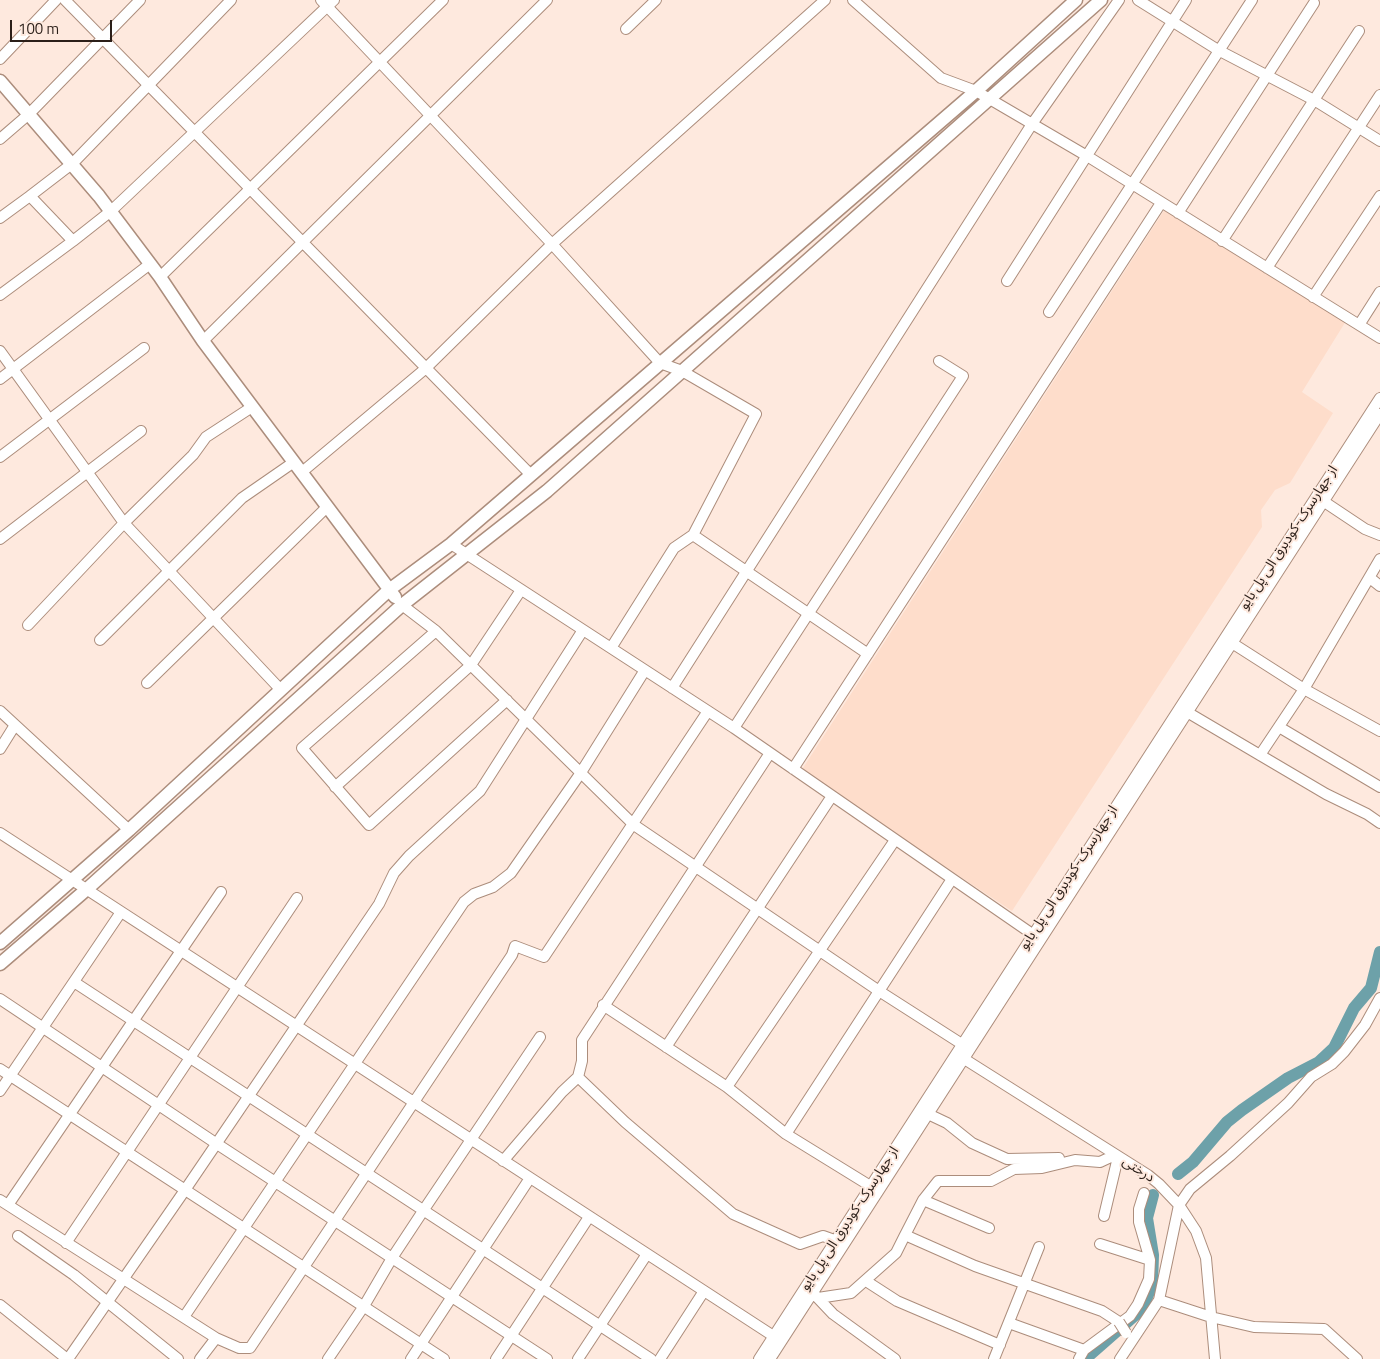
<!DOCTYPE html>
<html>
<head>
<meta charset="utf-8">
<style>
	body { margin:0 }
	#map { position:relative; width:1380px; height:1359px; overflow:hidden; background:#fee9de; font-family:"Titillium Web",sans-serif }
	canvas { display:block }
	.scale { position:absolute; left:10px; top:20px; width:102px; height:22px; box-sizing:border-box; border:2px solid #2b1f19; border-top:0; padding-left:6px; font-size:15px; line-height:18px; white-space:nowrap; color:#2b1f19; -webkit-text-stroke:4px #fee9de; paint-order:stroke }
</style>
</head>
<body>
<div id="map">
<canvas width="1380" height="1359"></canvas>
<div class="scale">100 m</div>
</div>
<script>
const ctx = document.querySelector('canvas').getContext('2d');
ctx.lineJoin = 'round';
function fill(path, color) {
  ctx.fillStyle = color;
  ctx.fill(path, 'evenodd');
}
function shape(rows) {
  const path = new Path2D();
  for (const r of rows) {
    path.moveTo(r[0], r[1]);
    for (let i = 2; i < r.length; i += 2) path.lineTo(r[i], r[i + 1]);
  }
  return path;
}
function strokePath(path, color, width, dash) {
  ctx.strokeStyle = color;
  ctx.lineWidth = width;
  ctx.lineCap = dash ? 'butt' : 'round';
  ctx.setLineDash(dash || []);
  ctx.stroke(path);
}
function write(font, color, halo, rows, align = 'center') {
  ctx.font = font + ' "Titillium Web","Noto Sans Arabic",sans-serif';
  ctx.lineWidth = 4;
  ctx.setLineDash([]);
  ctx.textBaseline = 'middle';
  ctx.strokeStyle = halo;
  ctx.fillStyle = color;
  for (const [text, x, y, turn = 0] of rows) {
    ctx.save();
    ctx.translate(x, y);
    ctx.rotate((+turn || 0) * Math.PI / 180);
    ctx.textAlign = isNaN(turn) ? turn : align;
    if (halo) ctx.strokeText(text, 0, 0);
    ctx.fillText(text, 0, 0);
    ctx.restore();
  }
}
const built = shape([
	[1165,209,1346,321,1302,392,1333,413,1290,483,1275,490,1261,510,1262,527,1012,911,801,771]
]);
const river = shape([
	[1178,1174,1193,1162,1227,1122,1242,1110,1288,1078,1319,1062,1334,1048,1354,1008,1371,988,1380,952],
	[1085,1359,1142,1309,1152,1285,1153,1255,1147,1218,1153,1195]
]);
const minor = shape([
	[65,0,531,475],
	[231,0,73,163,30,196,73,241,111,211,334,0],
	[321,0,552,244,660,363,682,371,756,414,693,535,674,548,611,648],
	[853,0,941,78,976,91,1087,156,1380,338],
	[1138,0,1218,50,1314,100,1380,141],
	[626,29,656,0],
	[0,59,56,0],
	[0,139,29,114,140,0],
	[1178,213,1314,3],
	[0,218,30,196],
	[1222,241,1359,31],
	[1267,268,1380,95],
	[160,277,443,0],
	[1007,281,1186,0],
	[0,295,73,241],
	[1313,297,1380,196],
	[1049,312,1252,0],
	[1359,325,1380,292],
	[203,341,547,0],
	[0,351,124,523,280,689],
	[0,379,150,264],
	[0,457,144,348],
	[302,472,425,369,552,244,825,0],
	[1323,501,1365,529,1380,535],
	[693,535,868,654],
	[0,539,141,431],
	[451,544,734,728,1038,938],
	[1370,578,1380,586],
	[402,605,436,631,634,825,879,991,968,1048],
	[28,625,124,523,193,455,206,437,252,407],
	[436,631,302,748,369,825,507,700],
	[100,640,242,498,294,462],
	[1232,643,1304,689,1380,731],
	[147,683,327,507],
	[672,688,1032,124,1119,0],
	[0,711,129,830],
	[1187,712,1326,794,1367,814,1380,823],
	[1279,727,1380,787],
	[734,728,963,376,939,361],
	[0,749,15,725],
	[1260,755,1304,689,1380,559],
	[793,769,1161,203],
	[335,787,471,665,521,590],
	[0,833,778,1339],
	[74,982,651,1359],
	[0,999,217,1144,547,1359],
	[603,1005,727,1087,786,1134,872,1187],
	[666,1047,832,796],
	[958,1055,1148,1175,1159,1184,1179,1205,1196,1231,1206,1258,1215,1359],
	[0,1069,444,1359],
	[578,1077,625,1122,733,1214,800,1244,823,1236,837,1241],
	[727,1087,895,840],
	[0,1091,121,912],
	[928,1114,947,1123,972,1143,1007,1159,1059,1158],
	[786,1134,952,879],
	[503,1161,562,1092,578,1077,582,1061,582,1040,770,753],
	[0,1200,216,1338,239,1348,250,1348,512,955,515,946,544,957,708,711],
	[923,1200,989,1228],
	[8,1205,221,892],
	[1104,1216,1118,1157],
	[905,1235,923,1200,938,1181,991,1181,1014,1169,1042,1168,1075,1160,1100,1162,1115,1155],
	[18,1236,74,1275,178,1359],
	[66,1243,297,898],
	[1100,1244,1150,1260],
	[866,1281,897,1301,1000,1345],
	[815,1295,833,1314,895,1359],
	[818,1298,851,1293,896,1253,905,1235,975,1266,1102,1311,1119,1322],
	[1159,1300,1211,1317,1254,1327,1324,1329,1357,1359],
	[0,1305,67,1359],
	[184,1317,464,902,474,894,493,887,511,873,580,774,645,670],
	[1009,1323,1084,1350],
	[68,1359,185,1190,379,904,394,873,409,856,480,791,583,630],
	[200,1359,216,1338],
	[328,1359,364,1306,392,1258,423,1211,540,1037],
	[411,1359,530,1178],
	[496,1359,589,1217],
	[578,1359,647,1254],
	[660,1359,704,1291],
	[759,1359,1380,398],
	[770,1359,1380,414],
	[994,1359,1039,1247],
	[1079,1359,1084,1350,1130,1316,1138,1304,1149,1279,1150,1260,1139,1222,1139,1209,1144,1193],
	[1120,1359,1159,1300,1179,1205,1190,1189,1230,1156,1288,1103,1311,1077,1332,1064,1344,1052,1365,1025,1380,998]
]);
const major = shape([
	[0,81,99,196,160,277,203,341,395,597],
	[0,943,129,830,389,590,451,544,976,91,1076,0],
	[0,964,87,889,402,605,547,491,1101,0]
]);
const minorBridge = shape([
	[1119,1322,1126,1333]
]);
const streetNames = [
	["از جهارسرک-کودبرق الی پل بایو",1289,538,-57],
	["از جهارسرک-کودبرق الی پل بایو",1069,878,-57],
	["درختی",1138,1170,33],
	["از جهارسرک-کودبرق الی پل بایو",850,1219,-57]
];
fill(built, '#feddcb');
strokePath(river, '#6da1a9', 12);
strokePath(minor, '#ac8d7c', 12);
strokePath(major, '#ac8d7c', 15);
strokePath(minor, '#fff', 10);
strokePath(major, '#fff', 12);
strokePath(minorBridge, '#ac8d7c', 12, []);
strokePath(minorBridge, '#fff', 10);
write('14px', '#2b1f19', '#fee9de', streetNames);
</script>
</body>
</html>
